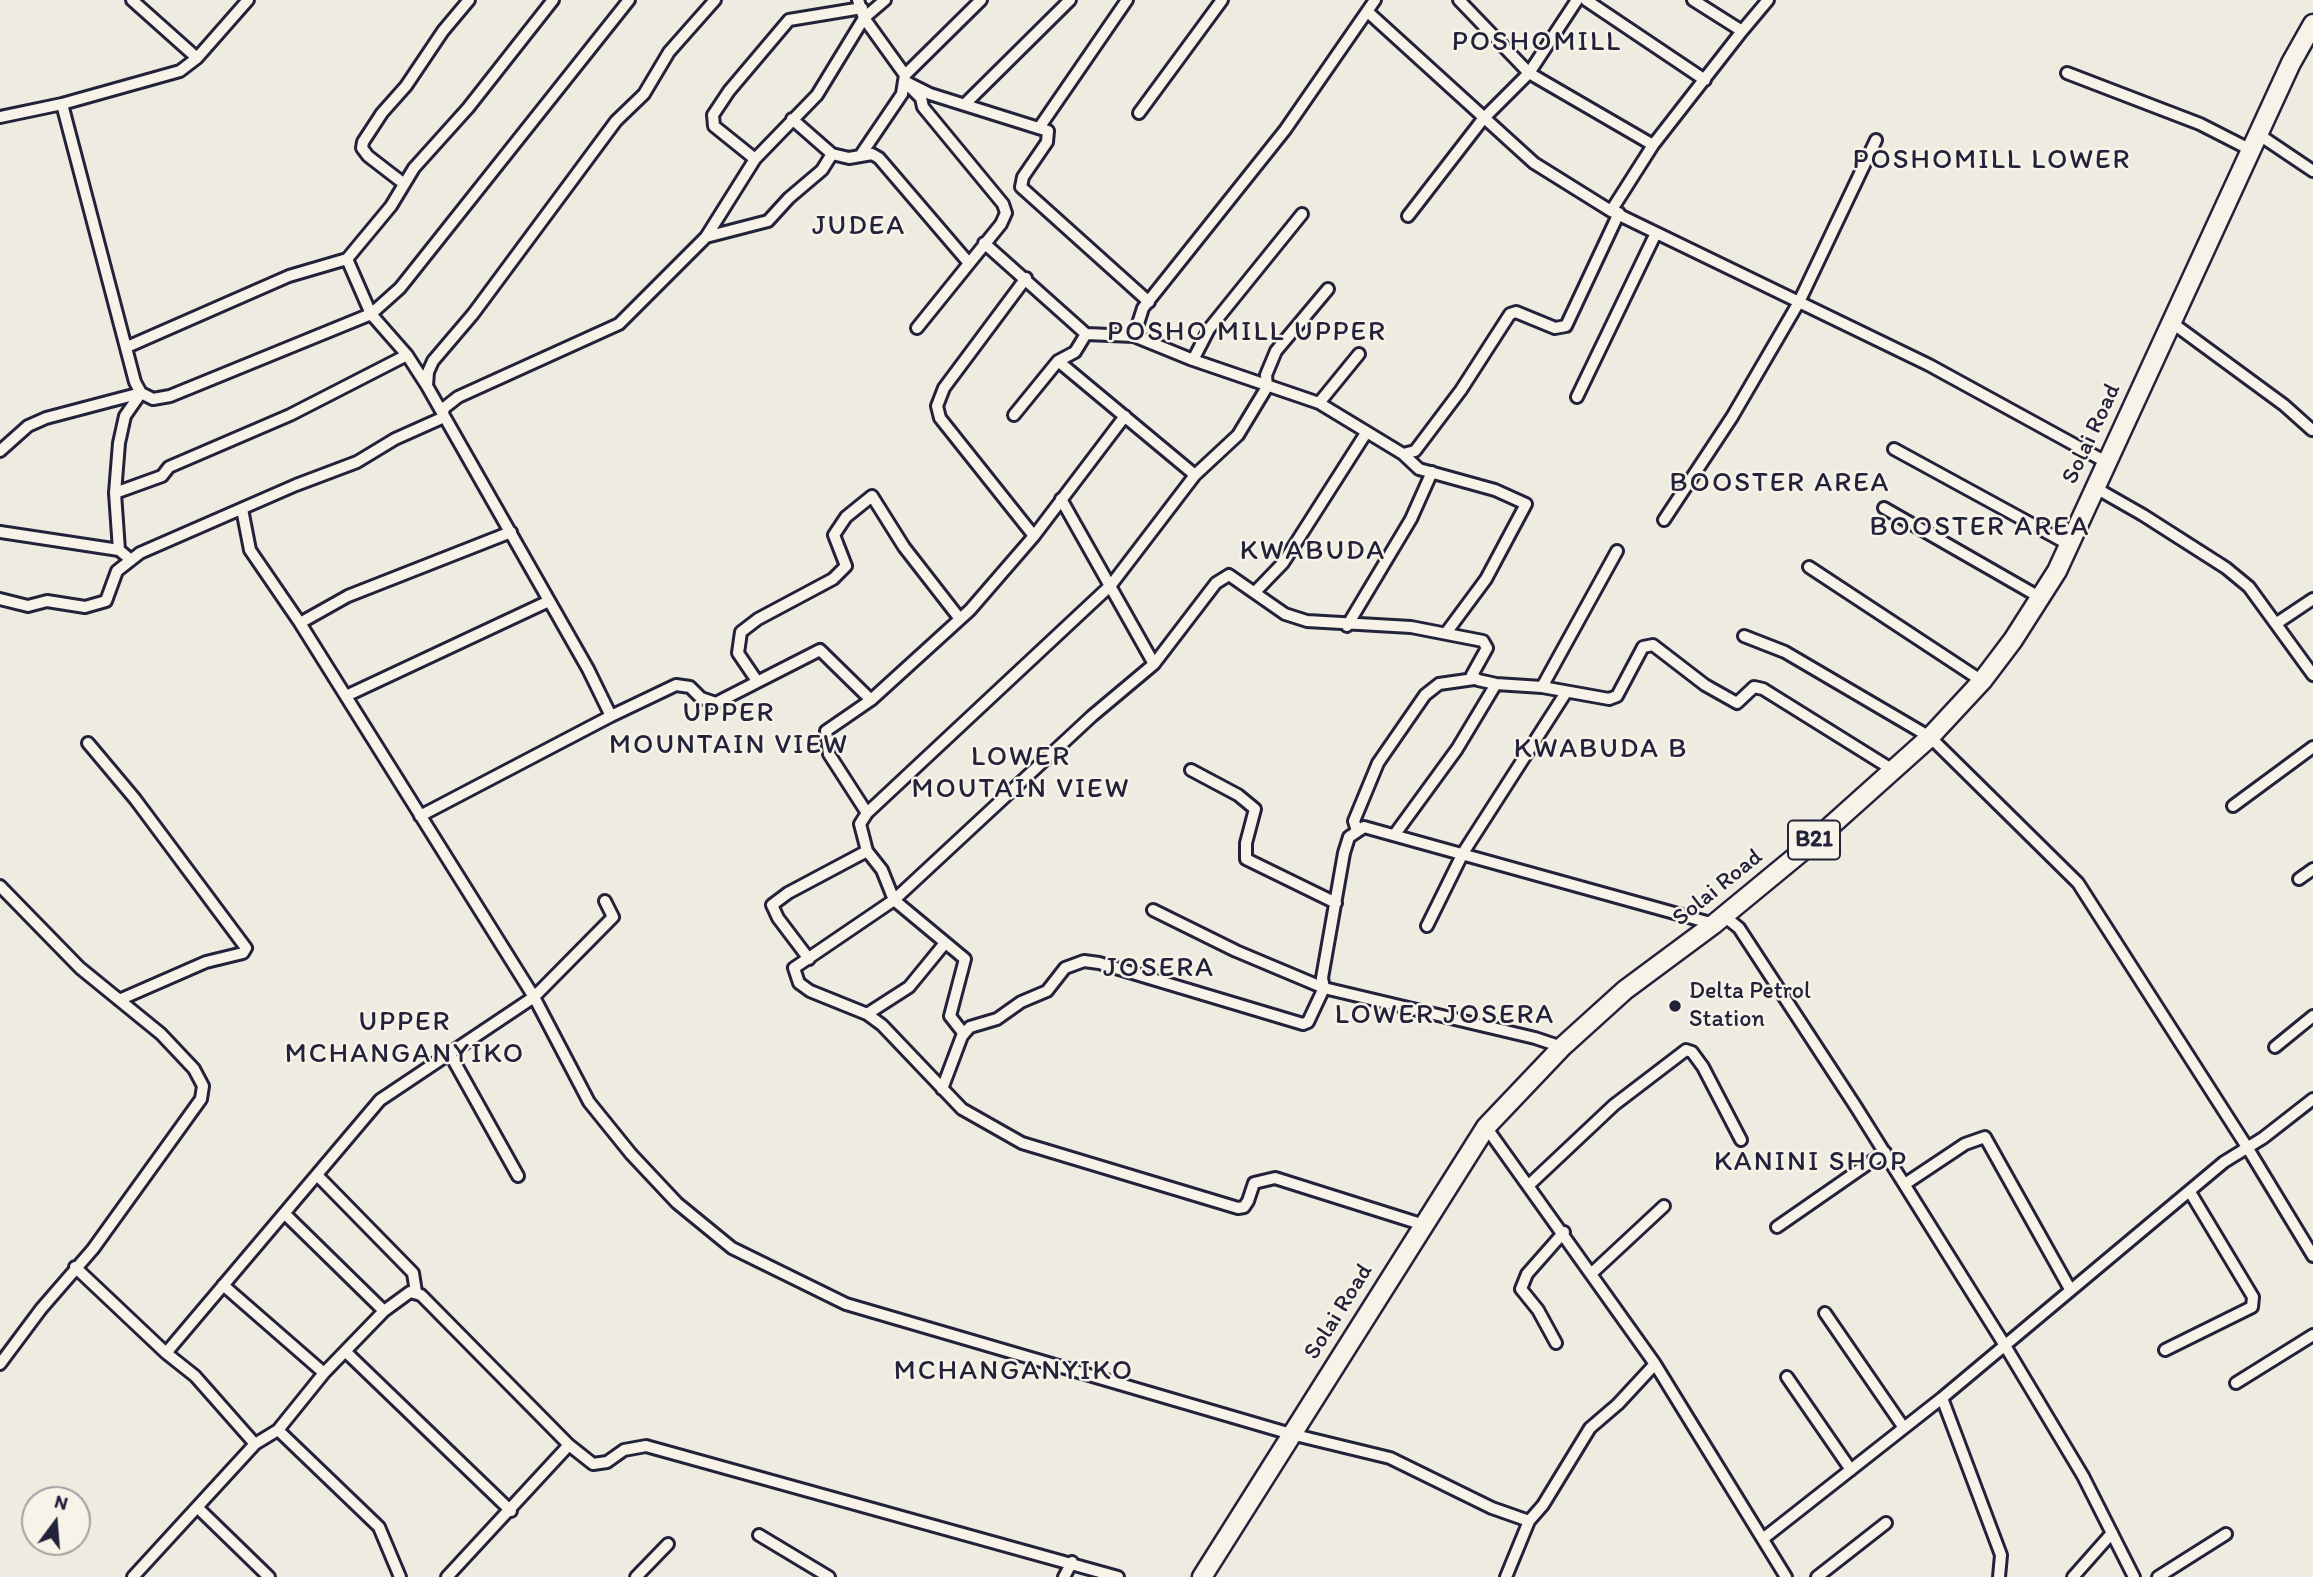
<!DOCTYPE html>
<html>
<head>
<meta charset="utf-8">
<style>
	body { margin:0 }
	#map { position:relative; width:2313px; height:1577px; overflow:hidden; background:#eeebe1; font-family:Itim,sans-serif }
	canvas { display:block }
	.north { position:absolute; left:21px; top:1486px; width:70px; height:70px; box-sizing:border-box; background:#f7f3e8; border:2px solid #a29fa3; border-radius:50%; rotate:16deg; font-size:19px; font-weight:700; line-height:28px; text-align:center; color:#22223b }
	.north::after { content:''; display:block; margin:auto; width:24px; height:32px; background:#22223b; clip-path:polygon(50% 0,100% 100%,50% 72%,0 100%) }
</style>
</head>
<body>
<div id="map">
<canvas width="2313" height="1577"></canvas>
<div class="north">N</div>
</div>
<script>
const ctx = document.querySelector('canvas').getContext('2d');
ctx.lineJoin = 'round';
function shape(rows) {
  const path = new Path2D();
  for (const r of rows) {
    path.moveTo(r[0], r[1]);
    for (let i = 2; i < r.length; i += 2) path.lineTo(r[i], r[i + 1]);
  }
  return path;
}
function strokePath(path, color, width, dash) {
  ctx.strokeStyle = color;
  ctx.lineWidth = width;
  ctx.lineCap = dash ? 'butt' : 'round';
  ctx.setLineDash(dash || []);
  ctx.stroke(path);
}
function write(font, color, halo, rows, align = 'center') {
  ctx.font = font + ' Itim,sans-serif';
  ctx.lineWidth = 5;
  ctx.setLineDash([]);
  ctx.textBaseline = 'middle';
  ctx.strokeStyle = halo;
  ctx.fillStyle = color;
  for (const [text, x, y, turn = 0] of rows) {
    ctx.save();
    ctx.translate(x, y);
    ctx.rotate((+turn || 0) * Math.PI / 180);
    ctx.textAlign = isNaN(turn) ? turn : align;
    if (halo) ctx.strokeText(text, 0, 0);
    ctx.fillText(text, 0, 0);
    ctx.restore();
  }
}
const minor = shape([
	[132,0,197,58],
	[553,0,468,108,414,168,391,206,347,259,371,314,407,355,427,386,588,669,611,716,676,685,690,687,701,698,716,703,820,650,871,700],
	[858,0,864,18,905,75,904,81,930,94,1048,131,1047,142,1023,177,1021,187,1149,302],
	[1459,0,1529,73,1653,145],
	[1586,0,1705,80],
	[1693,0,1742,31,1768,0],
	[1369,13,1534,163,1611,211,1929,365,2106,462],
	[2067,73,2200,124,2251,150],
	[905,75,981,0],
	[911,88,921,98,923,107,1003,204,1006,213,1001,224,917,328],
	[62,104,135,382,141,393,153,399,170,396,371,314,400,288,629,0],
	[965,104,1070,0],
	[1139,113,1222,0],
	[0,117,62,104,180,71,197,58,248,0],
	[792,119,832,154,849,158,872,154,879,158,968,262],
	[1039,128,1127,0],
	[2258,134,2313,171],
	[862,153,902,94,904,81],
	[755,159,714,126,713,115,729,91,789,20,862,8],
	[403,183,368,156,362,148,363,142,382,113,406,86,443,31,469,0],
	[1611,211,1653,145,1742,31],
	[1408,216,1483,119,1529,73,1577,0],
	[706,237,768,221,789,198,822,170,832,154],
	[984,243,1086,334,1134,336,1193,360,1319,403,1403,454,1415,451,1461,390,1510,314,1516,312,1555,328,1566,326,1619,213],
	[1026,278,944,388,937,406,940,418,1034,536],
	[1328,289,1276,351,1266,375,1267,387,1238,435,1195,475,1111,585,867,813,860,824,867,851,882,870,894,900,794,968,799,983,810,991,867,1014,882,1025,962,1109,1022,1143,1238,1208,1244,1207,1248,1201,1254,1183,1275,1178,1424,1225],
	[2171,322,2284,405,2312,430],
	[1134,336,1143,308,1285,130,1375,0],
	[127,347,289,276,347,259],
	[1193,360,1209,329,1302,214],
	[1058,361,1195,475],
	[427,386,428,372,433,361,473,314,616,121,644,94,669,52,715,0],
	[141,393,125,416,119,443,115,493,119,550,131,560,140,553,296,485,357,462,395,439,442,418,444,408,458,397,619,324,706,237,755,159,817,95,864,18,885,0],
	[1577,397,1656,233],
	[1319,403,1359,354],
	[1014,415,1058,361,1075,352,1086,334],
	[1894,449,2068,544],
	[0,451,28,426,46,418,141,393],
	[1403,454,1419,469,1495,490,1526,504,1486,579,1446,633],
	[2094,487,2143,515,2226,568,2249,587,2313,675],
	[115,493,162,476,169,467,290,415,407,355],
	[1061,499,1154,664],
	[1884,508,2041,598],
	[242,509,250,550,300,623,534,997,589,1102,631,1154,677,1203,732,1248,846,1304,1291,1434,1390,1458,1492,1508,1529,1521,1543,1505,1590,1428,1618,1404,1655,1364],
	[1664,520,1732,417,1799,302,1876,140],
	[0,532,119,550],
	[1809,567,1982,681],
	[1255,592,1283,563,1366,433],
	[0,599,28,606,47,601,85,607,106,601,117,571,131,560],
	[300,623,348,596,511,532],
	[2277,623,2313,599],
	[1347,626,1411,519,1432,472],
	[1744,636,1785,652,1930,737,2078,883,2247,1147,2313,1256],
	[757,681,738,653,741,632,758,619,833,579,846,566,834,535,846,517,872,496,904,547,960,619],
	[1542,687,1617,551],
	[346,696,549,601],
	[88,743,135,799,246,948,243,953,206,962,119,1000],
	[1191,770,1238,795,1255,809,1246,843,1246,859,1336,903],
	[2233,806,2313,747],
	[867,813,829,754,826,731,871,700,970,610,1034,536,1125,416],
	[420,816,611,716],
	[1357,831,1354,821,1378,763,1425,695,1439,684,1474,679],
	[1395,834,1457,749,1496,684],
	[2299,879,2313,869],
	[0,886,80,968,161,1034,194,1069,203,1086,201,1099,93,1249,41,1309,0,1364],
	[1153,910,1236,951,1324,988,1535,1038,1562,1047],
	[1724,916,1739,928,1856,1107,2004,1344,2083,1476,2134,1577],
	[1427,926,1463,853,1565,694],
	[809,959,778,918,772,905,788,893,867,851],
	[867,1014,909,987,945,943],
	[964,1034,950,1016,965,959,894,900,1092,716,1154,664,1216,583,1229,575,1285,614,1307,621,1411,627,1483,641,1487,648,1472,675,1478,680,1496,684,1542,687,1609,699,1617,696,1643,647,1653,645,1705,685,1737,703,1754,687,1763,689,1893,770],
	[2275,1047,2313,1016],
	[450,1054,518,1176],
	[942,1089,962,1036,970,1027,997,1019,1021,1002,1047,991,1065,968,1084,961,1099,963,1303,1024,1308,1022,1324,988,1322,978,1344,853,1349,837,1364,827,1714,924],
	[1486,1127,1655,1364,1786,1577],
	[317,1175,413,1273,416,1292],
	[1905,1184,1965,1144,1985,1137,2070,1289],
	[1529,1185,1614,1105,1686,1050,1692,1052,1703,1067,1741,1140],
	[285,1214,384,1311,410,1292,421,1295,569,1445,593,1464,607,1462,624,1450,646,1446,1118,1577],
	[1777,1227,1885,1152],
	[75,1267,166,1353],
	[1592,1273,1664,1206],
	[223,1285,324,1373],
	[1825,1313,1904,1428],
	[1556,1343,1538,1310,1521,1289,1527,1274,1564,1232],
	[2165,1350,2252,1307,2253,1297,2190,1192],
	[346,1352,511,1511],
	[1787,1377,1851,1470],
	[2236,1383,2313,1335],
	[1942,1398,2001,1555,1999,1577],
	[278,1430,324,1373,384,1311],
	[255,1444,195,1376,166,1353,380,1100,534,997,613,917,605,901],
	[197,1507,269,1577],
	[759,1535,829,1577],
	[1764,1538,1942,1398,2224,1162,2263,1138,2313,1099],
	[133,1577,255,1444,278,1430,379,1527,400,1577],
	[447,1577,569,1445],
	[636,1577,668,1544],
	[1064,1577,1072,1562],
	[1506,1577,1529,1521],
	[1817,1577,1886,1523],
	[2073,1577,2112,1533],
	[2158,1577,2226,1534]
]);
const trunk = shape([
	[1202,1577,1486,1127,1562,1047,1625,990,1714,924,1805,849,1930,737,1982,681,2013,640,2057,571,2291,63,2313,24]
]);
const markers = [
	[1675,1006,7,"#22223b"]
];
const shields = [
	[1814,840,52]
];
const shieldNames = [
	["B21",1814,840]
];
const streetNames = [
	["Solai Road",2092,434,-65],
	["Solai Road",1718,888,-39],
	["Solai Road",1339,1312,-58]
];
const poiNames = [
	["Delta Petrol",1689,992],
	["Station",1689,1020]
];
const quarterNames = [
	["POSHOMILL",1537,43],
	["POSHOMILL LOWER",1992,161],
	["JUDEA",859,227],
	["POSHO MILL UPPER",1247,333],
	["BOOSTER AREA",1780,484],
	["BOOSTER AREA",1980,528],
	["KWABUDA",1313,552],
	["UPPER",729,714],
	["MOUNTAIN VIEW",729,746],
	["KWABUDA B",1601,750],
	["LOWER",1021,758],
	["MOUTAIN VIEW",1021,790],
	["JOSERA",1159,969],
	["LOWER JOSERA",1445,1016],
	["UPPER",405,1023],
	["MCHANGANYIKO",405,1055],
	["KANINI SHOP",1811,1163],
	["MCHANGANYIKO",1014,1372]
];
strokePath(minor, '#22223b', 16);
strokePath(trunk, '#22223b', 23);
strokePath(minor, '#f7f3e8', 10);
strokePath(trunk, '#f7f3e8', 18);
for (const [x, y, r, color] of markers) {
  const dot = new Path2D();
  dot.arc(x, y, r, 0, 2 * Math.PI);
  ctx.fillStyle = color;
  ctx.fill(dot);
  strokePath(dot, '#f7f3e8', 2.5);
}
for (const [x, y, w] of shields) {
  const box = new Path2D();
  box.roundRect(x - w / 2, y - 19.5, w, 39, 5);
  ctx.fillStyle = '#f7f3e8';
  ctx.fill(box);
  strokePath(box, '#22223b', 2);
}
write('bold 23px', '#22223b', null, shieldNames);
write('24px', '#22223b', '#f7f3e8', streetNames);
write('24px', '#22223b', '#f7f3e8', poiNames, 'left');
ctx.letterSpacing = '2px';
write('28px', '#22223b', '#f7f3e8', quarterNames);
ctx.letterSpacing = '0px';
</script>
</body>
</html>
